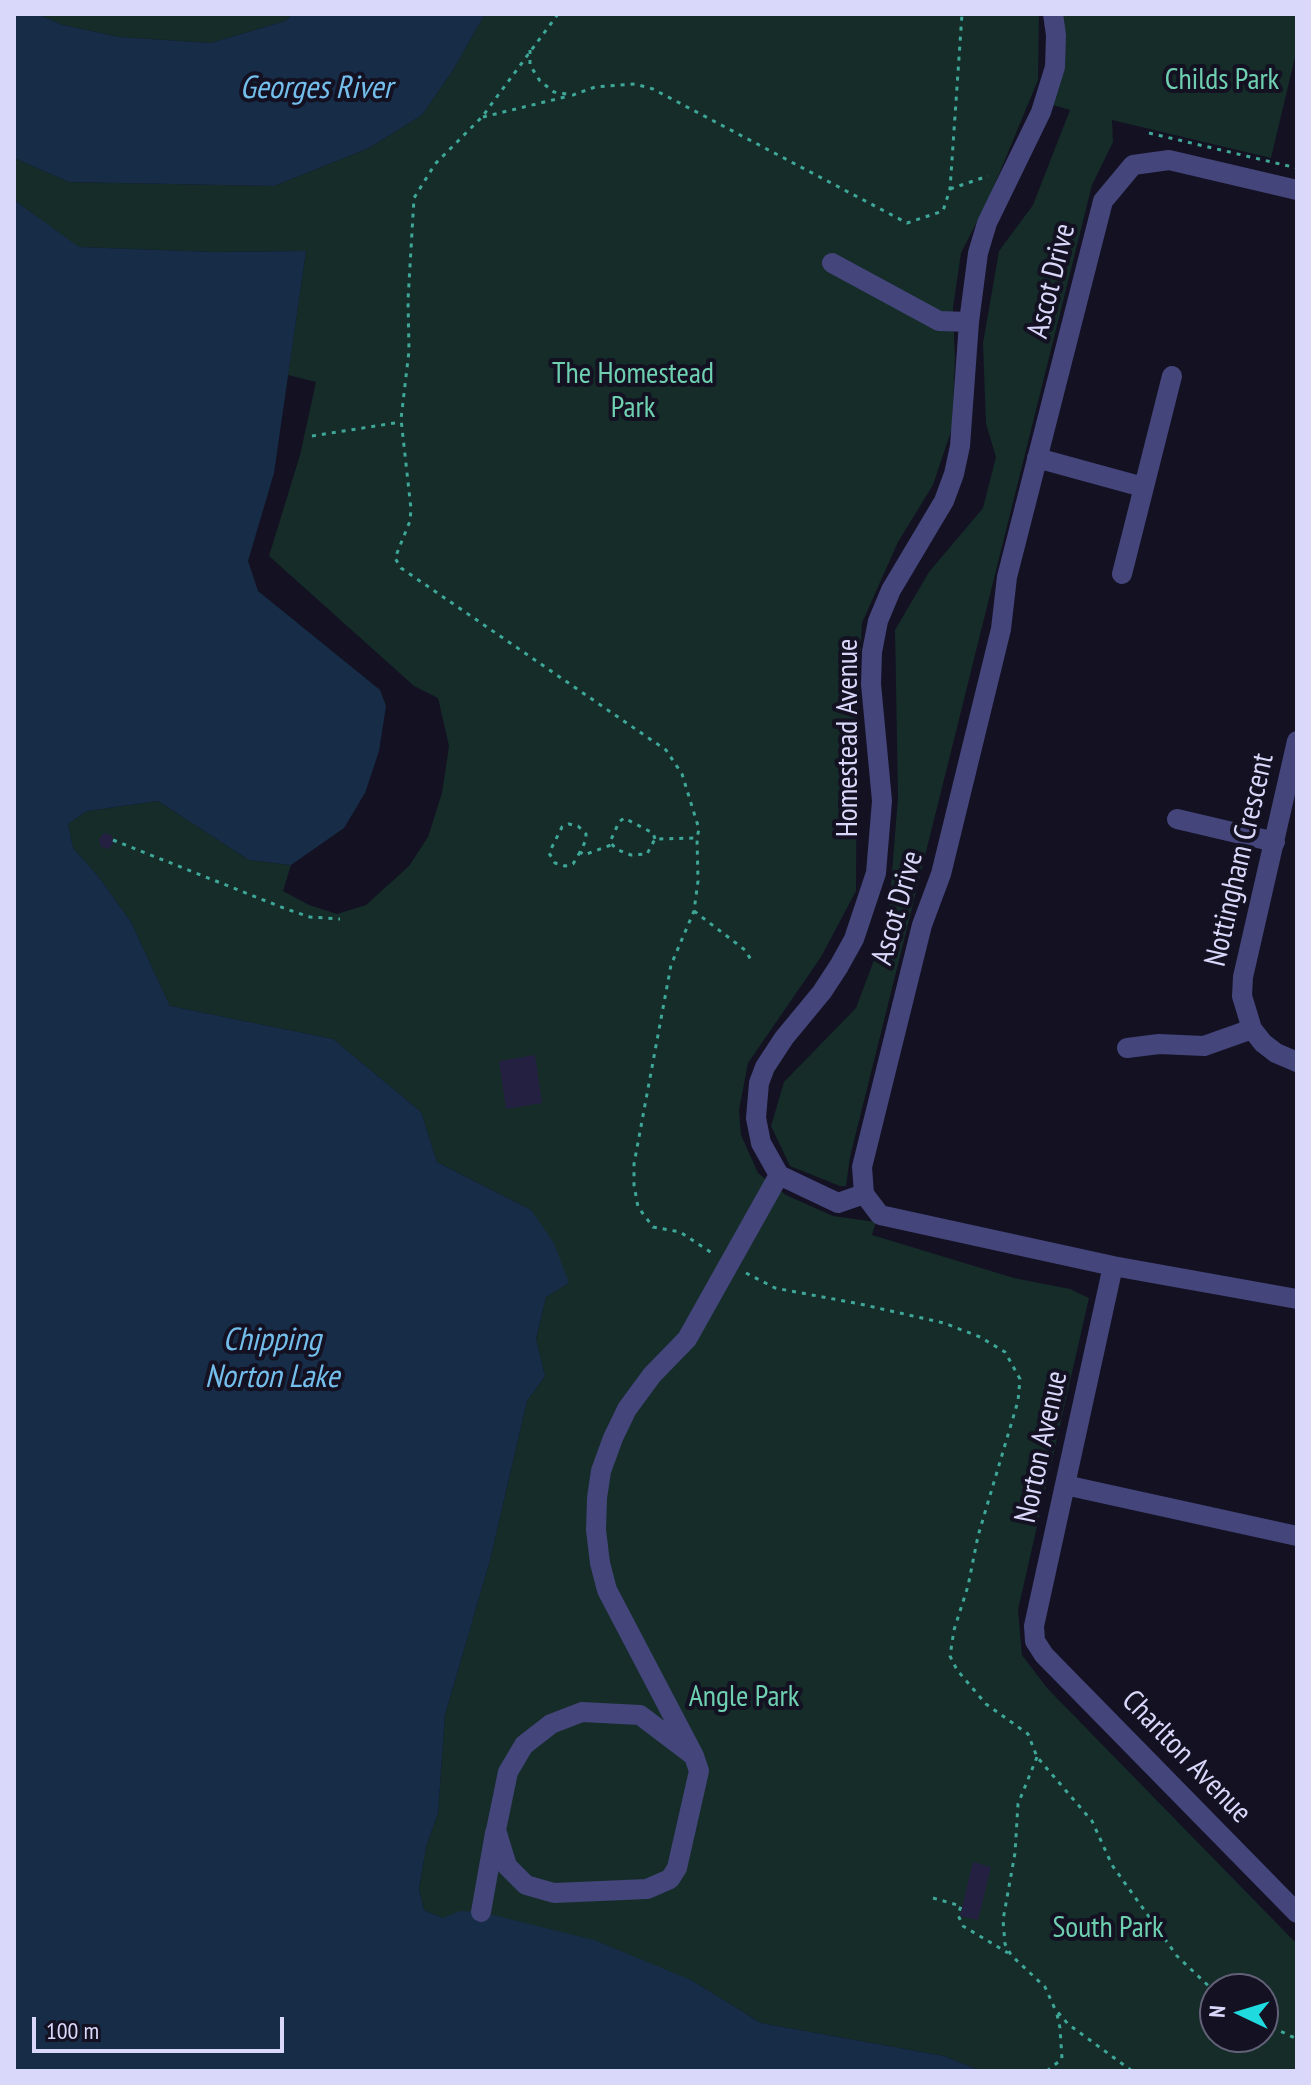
<!DOCTYPE html>
<html>
<head>
<meta charset="utf-8">
<style>
	body { margin:0 }
	#map { position:relative; width:1311px; height:2085px; overflow:hidden; background:#131122; font-family:"PT Sans Narrow",sans-serif }
	canvas { display:block }
	.frame { position:absolute; inset:0; border:16px solid #d9d8fa; pointer-events:none }
	.north { position:absolute; left:1199px; top:1973px; width:80px; height:80px; box-sizing:border-box; background:#131122; border:2px solid #626178; border-radius:50%; rotate:274deg; font-size:22px; font-weight:700; line-height:32px; text-align:center; color:#d9d8fa }
	.north::after { content:''; display:block; margin:auto; width:28px; height:36px; background:#1fdbdf; clip-path:polygon(50% 0,100% 100%,50% 72%,0 100%) }
	.scale { position:absolute; left:32px; top:2017px; width:252px; height:36px; box-sizing:border-box; border:4px solid #d9d8fa; border-top:0; padding-left:10px; font-size:24px; line-height:28px; white-space:nowrap; color:#d9d8fa; -webkit-text-stroke:6px #131122; paint-order:stroke }
</style>
</head>
<body>
<div id="map">
<canvas width="1311" height="2085"></canvas>
<div class="frame"></div>
<div class="north">N</div>
<div class="scale">100 m</div>
</div>
<script>
const ctx = document.querySelector('canvas').getContext('2d');
ctx.lineJoin = 'round';
function fill(path, color) {
  ctx.fillStyle = color;
  ctx.fill(path, 'evenodd');
}
function shape(rows) {
  const path = new Path2D();
  for (const r of rows) {
    path.moveTo(r[0], r[1]);
    for (let i = 2; i < r.length; i += 2) path.lineTo(r[i], r[i + 1]);
  }
  return path;
}
function strokePath(path, color, width, dash) {
  ctx.strokeStyle = color;
  ctx.lineWidth = width;
  ctx.lineCap = dash ? 'butt' : 'round';
  ctx.setLineDash(dash || []);
  ctx.stroke(path);
}
function write(font, color, halo, rows, align = 'center') {
  ctx.font = font + ' "PT Sans Narrow",sans-serif';
  ctx.lineWidth = 8;
  ctx.setLineDash([]);
  ctx.textBaseline = 'middle';
  ctx.strokeStyle = halo;
  ctx.fillStyle = color;
  for (const [text, x, y, turn = 0] of rows) {
    ctx.save();
    ctx.translate(x, y);
    ctx.rotate((+turn || 0) * Math.PI / 180);
    ctx.textAlign = isNaN(turn) ? turn : align;
    if (halo) ctx.strokeText(text, 0, 0);
    ctx.fillText(text, 0, 0);
    ctx.restore();
  }
}
const green = shape([
	[37,14,293,14,285,21,211,43,119,37,63,25],
	[485,14,1039,14,1038,80,990,196,961,253,953,308,955,358,952,428,933,485,898,542,862,623,857,727,856,891,821,957,748,1063,739,1110,741,1135,758,1173,786,1195,833,1216,876,1222,872,1235,1014,1278,1070,1289,1089,1298,1018,1610,1022,1655,1047,1688,1297,1944,1297,2071,981,2071,944,2056,761,2023,691,1980,443,1918,424,1910,419,1889,426,1847,438,1813,445,1715,490,1560,527,1401,545,1376,536,1339,546,1297,569,1283,531,1210,437,1162,421,1112,333,1039,170,1006,131,922,98,876,73,848,68,824,87,811,158,801,249,860,291,865,283,891,309,905,337,914,366,905,409,866,428,837,442,793,449,746,438,698,414,686,269,556,300,455,316,382,288,375,306,251,214,252,78,247,14,200,14,158,69,182,274,186,369,148,422,115,453,70],
	[1215,1989,1263,1989,1263,2037,1215,2037],
	[1059,14,1297,14,1297,49,1271,158,1112,120,1113,142,1092,185,850,1157,846,1186,840,1186,790,1166,771,1126,784,1082,856,1008,888,923,898,797,895,630,929,572,983,508,996,457,986,424,983,343,999,251,1033,205,1070,110,1053,105]
]);
const water = shape([
	[14,14,37,14,63,25,119,37,211,43,285,21,293,14,485,14,453,70,422,115,369,148,274,186,69,182,14,158],
	[14,200,79,247,214,252,306,251,274,473,248,561,258,591,380,690,386,706,379,751,365,793,344,828,291,865,249,860,158,801,87,811,68,824,73,848,98,876,131,922,170,1006,333,1039,421,1112,437,1162,531,1210,554,1243,569,1283,546,1297,536,1339,545,1376,527,1401,490,1560,445,1715,438,1813,426,1847,419,1889,424,1910,443,1918,460,1911,481,1912,594,1940,691,1980,761,2023,944,2056,981,2071,14,2071]
]);
const building = shape([
	[104,833,111,835,114,842,109,849,101,847,99,839],
	[535,1055,542,1103,506,1109,499,1061],
	[973,1862,991,1867,978,1920,960,1916]
]);
const path = shape([
	[558,14,482,117,435,164,414,198,408,300,409,351,401,419,411,509,410,521,395,558,401,568,666,750,682,774,699,829,697,838,698,881,694,911,671,965,634,1164,634,1185,638,1207,653,1227,680,1232,715,1255],
	[530,50,530,65,540,81,554,92,573,95,595,87,635,84,653,89,907,223,943,211,950,189,962,14],
	[483,117,569,96],
	[1149,133,1297,168],
	[950,189,988,176],
	[312,436,401,422],
	[655,839,653,833,624,818,619,822,610,842,616,849,631,855,647,854,655,839,697,838],
	[113,840,286,909,310,917,340,919],
	[580,852,573,864,565,866,555,863,549,853,562,827,569,824,578,826,586,834,586,840,580,852,584,855,611,845],
	[694,911,745,950,753,963],
	[746,1273,775,1288,860,1304,944,1323,980,1337,1005,1352,1020,1379,1018,1401,978,1536,968,1586,954,1630,950,1656,957,1670,986,1704,1028,1734,1037,1757,1092,1821,1112,1865,1177,1956,1215,1992],
	[1037,1757,1018,1804,1015,1853,1003,1920,1005,1944,1011,1955,1045,1987,1055,2009,1068,2024,1132,2071],
	[933,1898,961,1906,958,1915,963,1926,1008,1953],
	[1263,2023,1297,2039],
	[1047,2071,1062,2059,1060,2028,1056,2010]
]);
const minor = shape([
	[1297,190,1169,160,1133,165,1103,201,1007,577,1001,629,941,874,922,925,862,1167,864,1194,880,1215,1113,1266,1297,1299],
	[832,263,939,321,969,322],
	[1037,458,1143,487],
	[1122,574,1172,376],
	[1297,741,1243,977,1242,996,1252,1029,1263,1043,1276,1053,1297,1062],
	[1177,819,1275,842],
	[1127,1048,1159,1044,1204,1046,1252,1029],
	[864,1194,838,1203,779,1175,761,1143,756,1118,759,1083,765,1067,784,1038,822,992,839,966,854,939,876,873,882,801,871,684,872,652,878,621,891,590,944,501,954,474,960,446,969,322,978,253,987,223,1041,112,1055,67,1056,35,1053,14],
	[1113,1266,1034,1626,1035,1641,1044,1655,1297,1913],
	[1065,1485,1297,1536],
	[694,1756,640,1715,582,1712,551,1724,524,1745,508,1772,496,1830,507,1866,526,1885,554,1893,647,1889,670,1879,677,1868,699,1771,694,1756,607,1590,600,1563,596,1530,597,1498,601,1471,613,1438,627,1409,652,1375,687,1339,779,1175],
	[481,1912,495,1833]
]);
const parkNames = [
	["Childs Park",1222,80],
	["The Homestead",633,374],
	["Park",633,408],
	["Angle Park",744,1697],
	["South Park",1108,1928]
];
const streetNames = [
	["Ascot Drive",1052,281,-76],
	["Homestead Avenue",848,738,-90],
	["Nottingham Crescent",1240,860,-77],
	["Ascot Drive",898,908,-74],
	["Norton Avenue",1042,1447,-78],
	["Charlton Avenue",1186,1757,46]
];
const waterNames = [
	["Georges River",316,89],
	["Chipping",272,1341],
	["Norton Lake",272,1378]
];
fill(green, '#152c29');
fill(water, '#172d47');
fill(building, '#242041');
strokePath(path, '#3fa798', 3, [4, 6]);
strokePath(minor, '#43457b', 20);
write('30px', '#6ed0b0', '#131122', parkNames);
write('30px', '#d9d8fa', '#131122', streetNames);
write('italic 32px', '#74beec', '#131122', waterNames);
</script>
</body>
</html>
